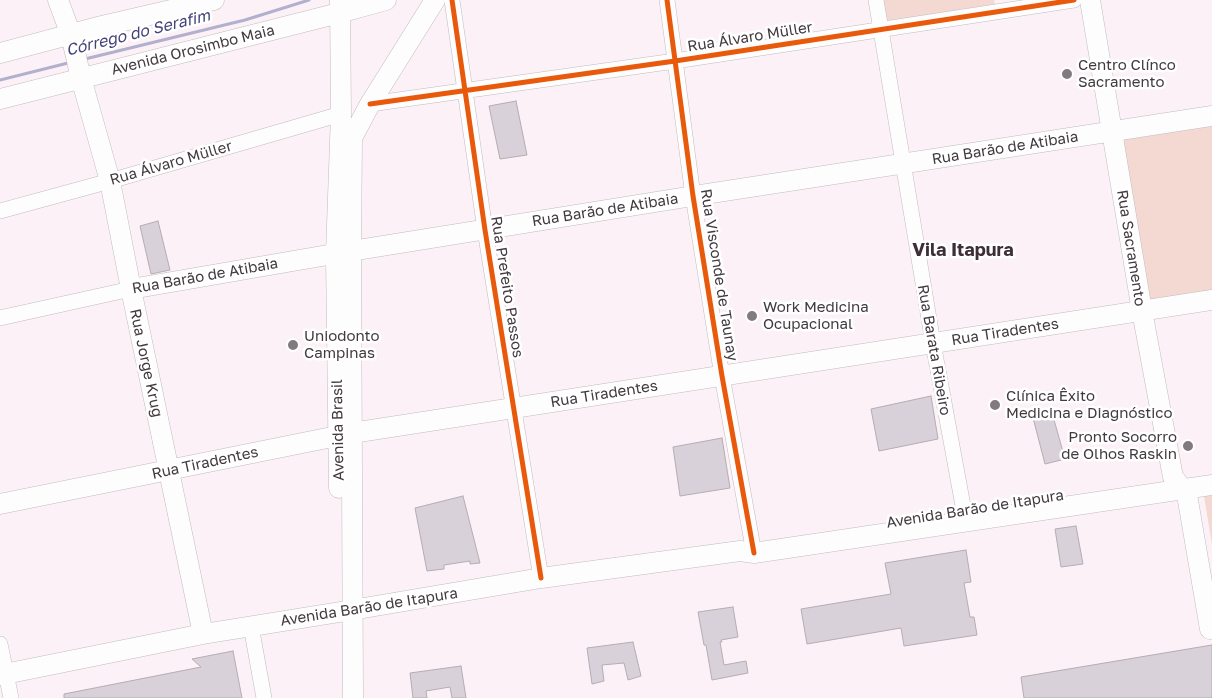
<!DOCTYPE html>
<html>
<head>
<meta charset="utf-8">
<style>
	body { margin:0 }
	canvas { display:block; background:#fbf1f6 }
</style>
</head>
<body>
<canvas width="1212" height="698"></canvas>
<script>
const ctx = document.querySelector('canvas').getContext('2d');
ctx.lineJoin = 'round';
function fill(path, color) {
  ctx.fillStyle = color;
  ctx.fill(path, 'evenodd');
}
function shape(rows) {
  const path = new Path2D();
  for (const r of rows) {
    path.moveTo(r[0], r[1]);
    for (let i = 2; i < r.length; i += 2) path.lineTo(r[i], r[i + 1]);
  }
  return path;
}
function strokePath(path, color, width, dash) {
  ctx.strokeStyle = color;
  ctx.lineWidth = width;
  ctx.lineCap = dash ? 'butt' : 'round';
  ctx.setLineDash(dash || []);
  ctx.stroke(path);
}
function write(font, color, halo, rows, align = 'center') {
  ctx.font = font + ' "Golos Text",sans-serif';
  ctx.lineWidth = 5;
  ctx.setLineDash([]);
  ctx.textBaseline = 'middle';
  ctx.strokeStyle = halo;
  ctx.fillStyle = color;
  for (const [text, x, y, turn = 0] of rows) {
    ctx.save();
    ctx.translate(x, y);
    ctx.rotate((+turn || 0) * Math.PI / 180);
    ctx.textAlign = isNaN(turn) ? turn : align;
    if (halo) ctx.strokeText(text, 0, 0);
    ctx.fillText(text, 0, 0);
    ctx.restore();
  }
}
const green = shape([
	[882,0,994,0,995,4,886,22],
	[1212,125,1212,293,1149,303,1122,139],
	[1212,495,1212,545,1204,496]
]);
const stream = shape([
	[85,59,245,20,309,0],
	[0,80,72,62]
]);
const building = shape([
	[516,101,527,155,500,159,489,106,516,101],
	[158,221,170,270,151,274,140,226,158,221],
	[931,396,938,439,879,451,871,409,931,396],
	[1051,409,1065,459,1045,464,1032,414,1051,409],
	[722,438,730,488,680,496,673,447,722,438],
	[463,496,480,563,470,564,470,561,444,565,444,569,427,571,415,508,463,496],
	[1076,526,1083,564,1061,567,1055,529,1076,526],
	[966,550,971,582,964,583,970,617,974,617,977,635,904,646,901,628,807,644,801,609,891,594,885,563,966,550],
	[733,607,738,637,721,640,722,642,720,642,724,665,746,661,748,673,712,680,706,645,704,645,698,612,733,607],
	[633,642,641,676,628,680,624,663,602,665,604,681,592,684,587,648,633,642],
	[1212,645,1212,698,1024,698,1021,677,1212,645],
	[233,651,242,698,64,698,64,694,201,667,192,659,233,651],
	[461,666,466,698,452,698,450,687,426,691,427,698,413,698,410,673,461,666]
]);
const minor = shape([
	[452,0,485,230,541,578],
	[667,0,693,196,722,376,754,553],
	[876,0,933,343,966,522],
	[370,104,675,61,1074,0],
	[0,211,110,181,341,114],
	[0,318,131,289],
	[251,626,264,698],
	[0,644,11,698]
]);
const major = shape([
	[58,0,71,35,81,78,110,181,131,289,203,634],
	[1090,0,1142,311,1173,477,1181,487,1186,489,1210,629,1212,628],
	[0,53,102,26,214,0],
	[0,99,339,13,386,0],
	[131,289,351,251,693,196,1212,116],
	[339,488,336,253,341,114,340,0],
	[0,504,352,433,1212,300],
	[0,675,203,634,340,612,541,578,740,551,754,553,1212,485],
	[353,698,351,251,352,138,370,104,435,0]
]);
const cycleway = shape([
	[452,0,485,230,541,578],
	[667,0,693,196,722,376,754,553],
	[370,104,675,61,1074,0]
]);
const markers = [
	[1067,74,6,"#837a7f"],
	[752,316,6,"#837a7f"],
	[293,345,6,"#837a7f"],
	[995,405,6,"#837a7f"],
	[1188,446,6,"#837a7f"]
];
const streetNames = [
	["Rua Álvaro Müller",750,37,-9],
	["Avenida Orosimbo Maia",193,50,-14],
	["Rua Barão de Atibaia",1005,148,-9],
	["Rua Álvaro Müller",171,163,-16],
	["Rua Barão de Atibaia",605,210,-9],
	["Rua Sacramento",1131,248,81],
	["Rua Visconde de Taunay",719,275,81],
	["Rua Barão de Atibaia",205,276,-10],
	["Rua Prefeito Passos",507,287,81],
	["Rua Tiradentes",1005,332,-9],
	["Rua Barata Ribeiro",934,350,80],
	["Rua Jorge Krug",146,363,78],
	["Rua Tiradentes",604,394,-9],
	["Avenida Brasil",338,430,-91],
	["Rua Tiradentes",205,463,-12],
	["Avenida Barão de Itapura",975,509,-9],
	["Avenida Barão de Itapura",369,607,-9]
];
const poiNames = [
	["Centro Clínco",1078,65],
	["Sacramento",1078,82],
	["Work Medicina",763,307],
	["Ocupacional",763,324],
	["Uniodonto",304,336],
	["Campinas",304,353],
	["Clínica Êxito",1006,396],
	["Medicina e Diagnóstico",1006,413],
	["Pronto Socorro",1177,437,"right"],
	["de Olhos Raskin",1177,454,"right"]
];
const waterNames = [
	["Córrego do Serafim",138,33,-14]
];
const quarterNames = [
	["Vila Itapura",963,250]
];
fill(green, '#f4d9d3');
strokePath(stream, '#b2b0cd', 3);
fill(building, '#d9d1da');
strokePath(building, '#b4adb2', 1);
strokePath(minor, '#c2bbbe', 16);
strokePath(major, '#c2bbbe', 21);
strokePath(minor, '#fefdfe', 15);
strokePath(major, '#fefdfe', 20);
strokePath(cycleway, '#e8590c', 5);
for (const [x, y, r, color] of markers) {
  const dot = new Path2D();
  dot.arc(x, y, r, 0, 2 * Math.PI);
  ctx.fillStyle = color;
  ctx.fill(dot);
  strokePath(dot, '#fff', 2);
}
write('15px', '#423a3f', '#fff', streetNames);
write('15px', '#423a3f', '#fff', poiNames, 'left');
write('italic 16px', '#434378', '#fff', waterNames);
write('bold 18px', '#3e2e37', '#fff', quarterNames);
</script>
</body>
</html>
